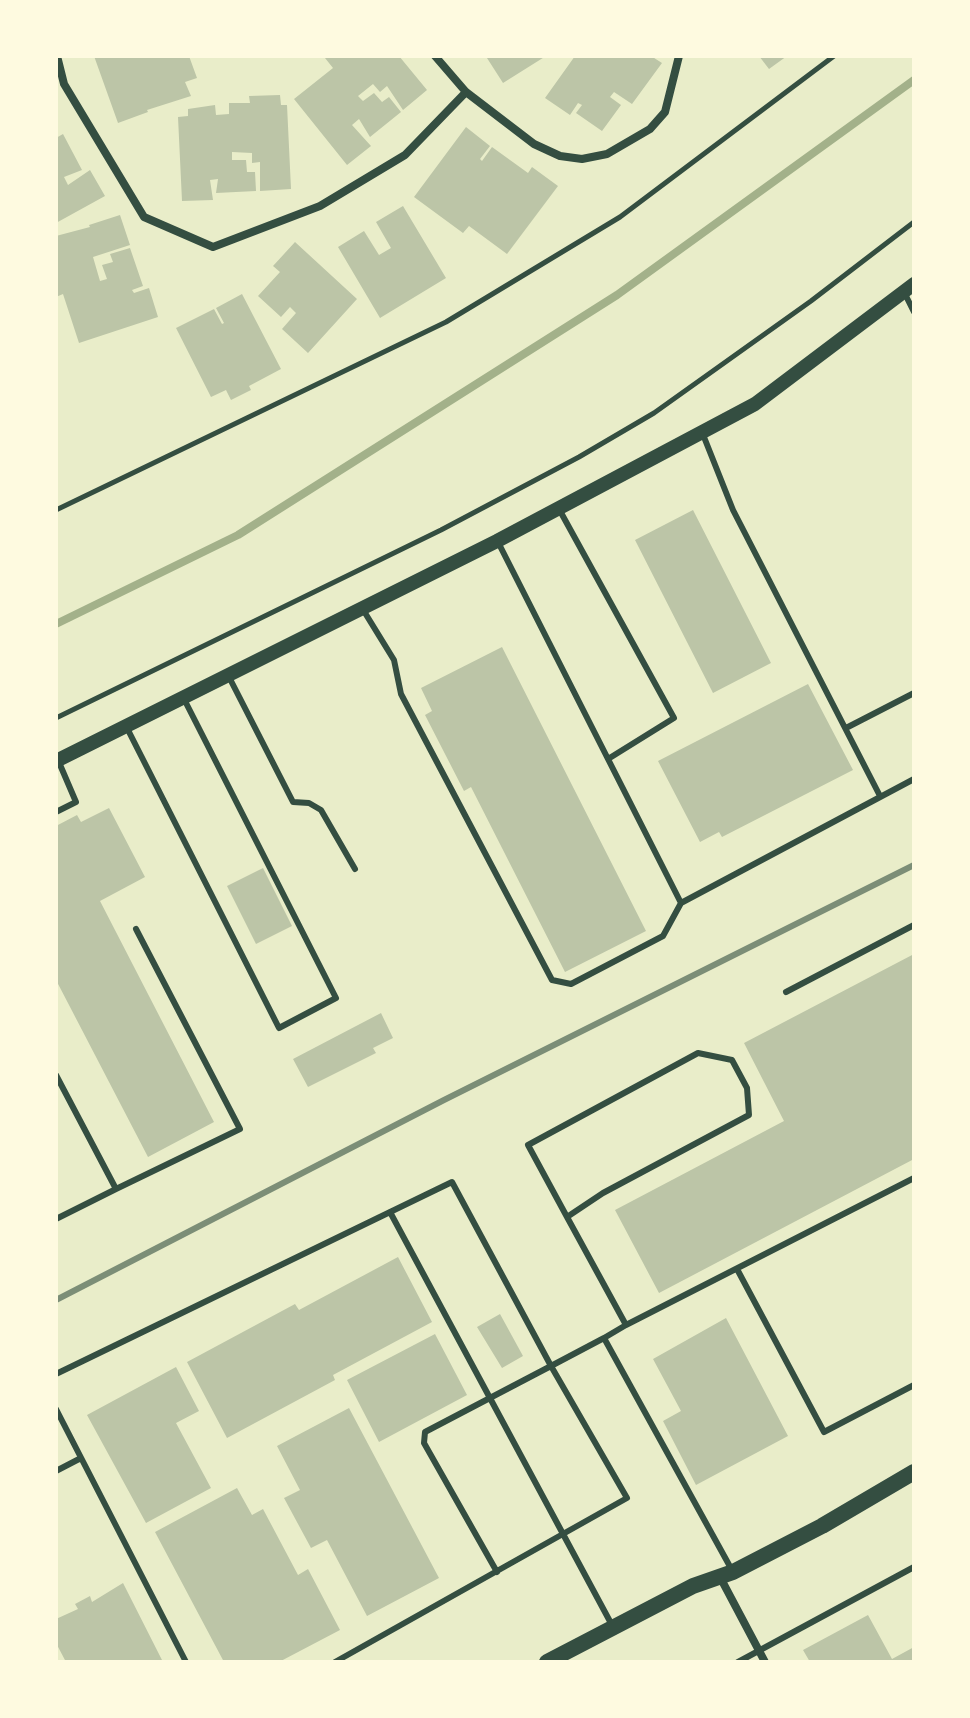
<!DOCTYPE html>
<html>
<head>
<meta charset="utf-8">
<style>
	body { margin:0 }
	#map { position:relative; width:970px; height:1718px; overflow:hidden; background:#e9edc9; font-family:Overpass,sans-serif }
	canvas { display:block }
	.frame { position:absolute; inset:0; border:58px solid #fefae0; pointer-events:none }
</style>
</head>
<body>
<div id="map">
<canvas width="970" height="1718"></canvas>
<div class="frame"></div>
</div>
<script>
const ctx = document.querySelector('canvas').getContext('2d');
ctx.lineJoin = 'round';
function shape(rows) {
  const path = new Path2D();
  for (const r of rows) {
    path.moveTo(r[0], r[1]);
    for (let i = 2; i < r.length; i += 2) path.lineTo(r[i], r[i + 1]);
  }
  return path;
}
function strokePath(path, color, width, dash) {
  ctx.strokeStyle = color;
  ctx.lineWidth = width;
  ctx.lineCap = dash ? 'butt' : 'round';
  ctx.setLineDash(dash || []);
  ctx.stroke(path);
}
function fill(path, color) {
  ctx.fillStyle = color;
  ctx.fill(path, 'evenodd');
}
const stream = shape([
	[56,624,238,535,617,295,914,80]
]);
const building = shape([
	[94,56,189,56,197,78,185,82,191,96,147,110,148,112,118,123],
	[328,56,399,56,427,90,403,110,387,86,380,92,373,84,358,96,363,101,374,93,382,102,389,97,401,112,370,137,359,119,352,125,371,146,347,165,294,99,333,68,325,58],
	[490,56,546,56,503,83,487,58],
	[575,56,651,56,662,63,632,104,614,92,610,97,621,105,602,131,576,113,582,105,578,103,570,115,545,98],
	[759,56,787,56,769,69],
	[280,95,281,105,287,105,291,189,260,191,260,162,252,163,252,153,232,152,232,160,246,160,247,172,255,172,256,191,216,193,218,179,210,180,213,200,182,201,178,117,188,116,188,109,215,105,216,115,229,114,229,103,250,103,249,96],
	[466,127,490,146,480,159,482,161,492,147,528,173,532,167,558,186,507,254,469,226,463,233,414,197],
	[63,134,82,170,64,177,68,185,90,170,105,196,56,223,56,138],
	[403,206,446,278,380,318,338,247,364,231,379,255,391,248,376,222],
	[120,215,130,245,93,257,100,281,107,279,102,265,113,262,110,254,130,248,143,286,132,290,134,293,149,288,158,317,79,343,63,294,56,297,56,236,90,227,89,225],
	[295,242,357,299,308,353,282,329,296,313,290,307,281,317,258,296,280,272,273,266],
	[242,294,281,369,249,386,251,390,231,400,226,390,211,397,176,328,214,309,222,324,224,323,216,308],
	[693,510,771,663,713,693,635,540],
	[502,647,646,931,565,972,471,787,464,791,425,715,432,711,421,688],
	[808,684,853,770,722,837,719,832,700,842,658,761],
	[109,808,145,877,100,901,214,1122,148,1157,56,980,56,826,77,815,81,822],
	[263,868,292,926,256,944,227,886],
	[914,954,914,1159,659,1293,615,1210,784,1121,744,1043],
	[381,1013,393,1038,373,1048,376,1053,308,1087,293,1059],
	[398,1257,432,1322,333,1375,335,1380,227,1438,187,1362,295,1304,299,1310],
	[500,1314,523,1356,502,1368,477,1327],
	[726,1318,788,1436,696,1485,663,1421,681,1411,653,1359],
	[435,1334,467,1395,379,1442,347,1380],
	[176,1367,199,1411,176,1423,211,1488,146,1523,87,1415],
	[349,1408,439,1578,367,1616,327,1540,311,1548,284,1498,300,1490,277,1446],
	[237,1488,252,1515,263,1509,298,1575,308,1569,340,1630,279,1662,224,1662,155,1532],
	[123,1583,163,1662,66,1662,56,1643,56,1619,78,1609,75,1604,90,1596,92,1602],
	[868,1615,892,1659,914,1647,914,1662,810,1662,803,1650]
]);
const path = shape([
	[56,510,446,322,620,217,834,56],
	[56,718,441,530,579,457,654,413,811,301,914,222]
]);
const service = shape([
	[904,292,914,312],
	[702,432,733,510,880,796],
	[559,509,674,718,608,759],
	[498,542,681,903],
	[362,608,394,660,401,694,552,980,571,984,663,936,681,903,914,779],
	[228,675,293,802,309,803,321,810,355,869],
	[126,726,279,1028,336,998,183,697],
	[846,728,914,693],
	[56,812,76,802,58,760],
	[786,992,914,925],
	[56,1075,116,1189,56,1219],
	[116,1189,240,1129,136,929],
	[390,1212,613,1627],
	[567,1217,603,1193,749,1115,747,1088,732,1060,698,1053,528,1145,567,1217,626,1325,914,1178],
	[737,1269,824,1432,914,1385],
	[626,1325,604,1338,733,1572],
	[56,1374,452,1182,551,1366,425,1432,424,1443,497,1572],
	[56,1409,186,1662],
	[56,1471,81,1458],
	[335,1662,627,1498,551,1366,604,1338],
	[738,1662,914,1567]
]);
const minor = shape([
	[57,56,64,84,144,217,213,247,320,206,405,155,466,92],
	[435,56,466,92,534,144,560,156,582,159,607,154,650,129,665,112,679,56],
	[720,1577,765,1662]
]);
const tertiary = shape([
	[56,761,497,541,755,404,914,284]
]);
const secondary = shape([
	[547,1662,693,1586,733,1572,822,1526,914,1472]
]);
const rail = shape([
	[56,1300,444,1100,914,865]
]);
strokePath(stream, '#a3b18a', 8);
fill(building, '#bcc5a7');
strokePath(path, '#344e41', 5);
strokePath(service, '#344e41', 6);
strokePath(minor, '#344e41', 8);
strokePath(tertiary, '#344e41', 14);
strokePath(secondary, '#344e41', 16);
strokePath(rail, '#7c8e77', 6);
</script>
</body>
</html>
